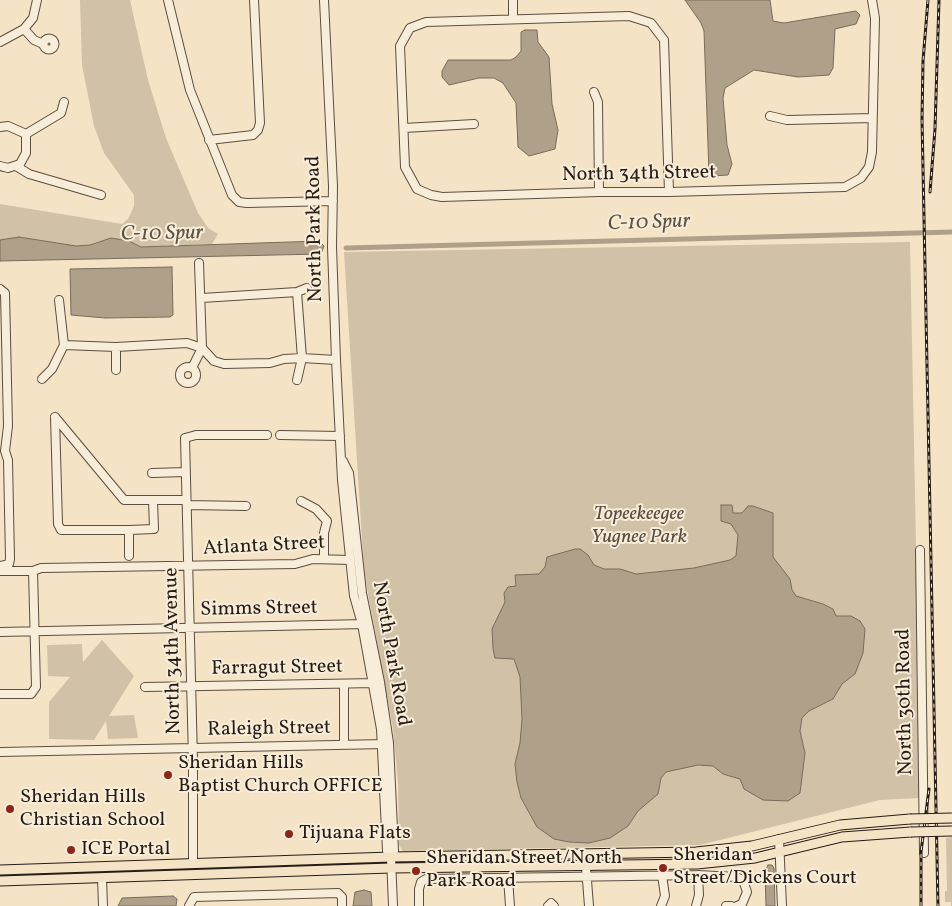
<!DOCTYPE html>
<html>
<head>
<meta charset="utf-8">
<style>
	body { margin:0 }
	canvas { display:block; background:#f4e3c5 }
</style>
</head>
<body>
<canvas width="952" height="906"></canvas>
<script>
const ctx = document.querySelector('canvas').getContext('2d');
ctx.lineJoin = 'round';
function fill(path, color) {
  ctx.fillStyle = color;
  ctx.fill(path, 'evenodd');
}
function shape(rows) {
  const path = new Path2D();
  for (const r of rows) {
    if (r.length === 3) {
      path.moveTo(r[0] + r[2], r[1]);
      path.arc(r[0], r[1], r[2], 0, 2 * Math.PI);
      continue;
    }
    path.moveTo(r[0], r[1]);
    for (let i = 2; i < r.length; i += 2) path.lineTo(r[i], r[i + 1]);
  }
  return path;
}
function strokePath(path, color, width, dash) {
  ctx.strokeStyle = color;
  ctx.lineWidth = width;
  ctx.lineCap = dash ? 'butt' : 'round';
  ctx.setLineDash(dash || []);
  ctx.stroke(path);
}
function write(font, color, halo, rows, align = 'center') {
  ctx.font = font + ' Vollkorn,serif';
  ctx.lineWidth = 4;
  ctx.setLineDash([]);
  ctx.textBaseline = 'middle';
  ctx.strokeStyle = halo;
  ctx.fillStyle = color;
  for (const [text, x, y, turn = 0] of rows) {
    ctx.save();
    ctx.translate(x, y);
    ctx.rotate((+turn || 0) * Math.PI / 180);
    ctx.textAlign = isNaN(turn) ? turn : align;
    if (halo) ctx.strokeText(text, 0, 0);
    ctx.fillText(text, 0, 0);
    ctx.restore();
  }
}
const green = shape([
	[80,0,130,0,148,80,166,138,198,213,208,228,218,234,212,244,141,247,129,241,100,241,90,245,76,246,19,237,0,240,0,204,122,224,128,219,134,206,134,195,104,153,94,126,82,65],
	[910,242,921,798,880,800,700,845,403,851,399,845,398,783,393,729,364,572,344,252],
	[102,640,134,676,109,716,134,715,138,738,108,739,106,721,94,740,49,739,49,702,70,677,48,676,47,645,82,644,83,662],
	[952,837,952,906,951,906,951,902,945,902,945,891,947,891,946,838]
]);
const water = shape([
	[685,0,770,0,773,21,784,23,856,11,860,15,856,24,835,29,833,68,829,75,798,77,754,70,725,88,723,98,727,145,732,164,728,175,712,176,709,174,704,31,701,23,685,0],
	[525,30,537,30,538,42,549,57,552,104,558,130,555,149,529,156,518,147,516,103,503,83,494,78,479,78,449,85,442,77,442,71,448,60,511,60,516,57,521,51,521,32,525,30],
	[19,237,76,246,90,245,111,238,129,241,141,247,319,241,324,246,321,254,0,261,0,240,19,237],
	[172,267,173,315,170,317,105,318,71,315,70,269,172,267],
	[721,505,732,505,733,513,742,513,748,506,753,506,773,513,773,557,790,579,792,590,796,596,823,604,833,609,836,616,851,616,860,621,865,629,863,653,855,674,842,684,833,699,809,711,802,718,800,731,805,753,800,793,788,801,763,800,744,789,740,779,723,774,713,766,698,765,666,772,661,778,658,794,638,811,628,826,610,838,589,843,569,842,554,839,537,827,521,798,517,782,515,764,520,743,522,719,520,677,514,659,495,658,493,649,492,629,505,602,504,593,508,587,516,586,515,575,539,574,545,567,547,557,575,549,580,549,588,555,594,565,604,569,620,569,636,574,694,568,730,560,736,556,738,535,731,524,721,521,721,505],
	[768,865,772,865,774,868,775,906,766,906,765,871,768,865],
	[364,890,371,892,372,906,353,906,355,892,364,890],
	[173,896,177,899,176,906,118,906,122,898,173,896]
]);
const canal = shape([
	[346,248,952,232]
]);
const minor = shape([
	[168,0,190,90,232,195,239,202,247,203,333,201],
	[324,0,333,186,332,247,336,360,342,480,354,596,362,624,381,729,387,851,391,857],
	[513,0,513,19],
	[24,29,34,40,43,44],
	[49,44,5.5],
	[0,42,24,29,33,18,37,0],
	[594,92,598,102,599,192],
	[770,116,787,120,872,118],
	[0,127,8,126,26,134],
	[404,128,474,124],
	[26,134,61,113,64,102],
	[209,140,253,135,258,130,260,123,254,0],
	[0,166,8,168,20,164,26,153,26,134],
	[16,166,29,174,101,195],
	[669,192,664,40,651,23,629,16,426,22,410,28,400,46,405,167,417,189,431,195,442,197,599,192,669,192,845,187,861,178,869,167,872,152,875,18,872,0],
	[0,289,5,293,8,426,5,451,8,460,10,559,9,564,0,566],
	[297,292,302,358,297,380],
	[202,298,297,292,307,288],
	[64,345,116,347,187,343,202,348,214,361,224,364,270,363,284,359,302,358,336,360],
	[188,375,8],
	[192,368,202,348,199,263],
	[116,370,116,347],
	[42,379,52,369,64,345,59,300],
	[55,417,58,524,61,530,129,530],
	[55,417,124,500,186,500],
	[280,435,340,436],
	[343,461,349,473,362,593,380,682,389,743,394,851,391,857,393,906],
	[152,473,185,472],
	[301,501,316,509,327,521,324,533,324,559],
	[187,505,246,506],
	[920,550,924,853],
	[129,556,129,530,154,529,153,500],
	[0,571,33,571,41,568,295,564,313,559,350,560],
	[0,632,365,624],
	[344,684,344,744],
	[145,687,376,683],
	[0,694,31,694,36,687,33,571],
	[0,752,385,744],
	[779,839,782,906],
	[585,855,589,906],
	[193,863,193,760,185,438,196,435,267,435],
	[102,878,103,906],
	[508,878,510,906],
	[189,906,194,897,338,893,342,897,342,906],
	[419,906,419,889,421,882,426,879,698,875,736,877,743,880,747,892,742,904,737,906],
	[548,906,551,903,554,906],
	[661,906,665,896,662,875],
	[696,906,699,895,698,875],
	[726,906,731,906]
]);
const major = shape([
	[0,870,391,857,696,852,752,846,840,825,910,819],
	[0,881,391,868,697,864,755,858,842,837,911,832]
]);
const rail = shape([
	[928,0,923,61,922,119,938,906],
	[930,192,935,129,939,0],
	[921,906,921,852,929,789]
]);
const majorBridge = shape([
	[910,819,952,818],
	[911,832,952,831]
]);
const markers = [
	[168,775,5,"#8f2418"],
	[10,809,5,"#8f2418"],
	[289,834,5,"#8f2418"],
	[71,850,5,"#8f2418"],
	[663,868,5,"#8f2418"],
	[416,871,5,"#8f2418"]
];
const streetNames = [
	["North 34th Street",639,175,-1],
	["North Park Road",316,229,-91],
	["Atlanta Street",264,547,-3],
	["Simms Street",259,610,-1],
	["North 34th Avenue",174,651,-91],
	["North Park Road",390,654,80],
	["Farragut Street",277,669,-1],
	["North 30th Road",906,702,-91],
	["Raleigh Street",269,730,-1]
];
const parkNames = [
	["Topeekeegee",639,515],
	["Yugnee Park",639,538]
];
const poiNames = [
	["Sheridan Hills",178,764],
	["Baptist Church OFFICE",178,787],
	["Sheridan Hills",20,798],
	["Christian School",20,821],
	["Tijuana Flats",299,834],
	["ICE Portal",81,850],
	["Sheridan",673,856],
	["Street/Dickens Court",673,879],
	["Sheridan Street/North",426,859],
	["Park Road",426,882]
];
const waterNames = [
	["C-10 Spur",649,224,-2],
	["C-10 Spur",162,235,-1]
];
fill(green, '#d1c1a7');
fill(water, '#afa08a');
strokePath(water, '#796c5c', 1);
strokePath(canal, '#afa08a', 5);
strokePath(minor, '#5b4e42', 10);
strokePath(major, '#281d16', 11);
strokePath(minor, '#f8edd9', 8);
strokePath(major, '#f4e3c5', 9);
strokePath(rail, '#281d16', 3);
strokePath(rail, '#f8edd9', 1, [4]);
strokePath(majorBridge, '#281d16', 11, []);
strokePath(majorBridge, '#f4e3c5', 9);
for (const [x, y, r, color] of markers) {
  const dot = new Path2D();
  dot.arc(x, y, r, 0, 2 * Math.PI);
  ctx.fillStyle = color;
  ctx.fill(dot);
  strokePath(dot, '#f8edd9', 2);
}
write('20px', '#281d16', '#f8edd9', streetNames);
write('italic 20px', '#5b4e42', '#f8edd9', parkNames);
write('20px', '#281d16', '#f8edd9', poiNames, 'left');
write('italic 21px', '#5e5144', '#f8edd9', waterNames);
</script>
</body>
</html>
